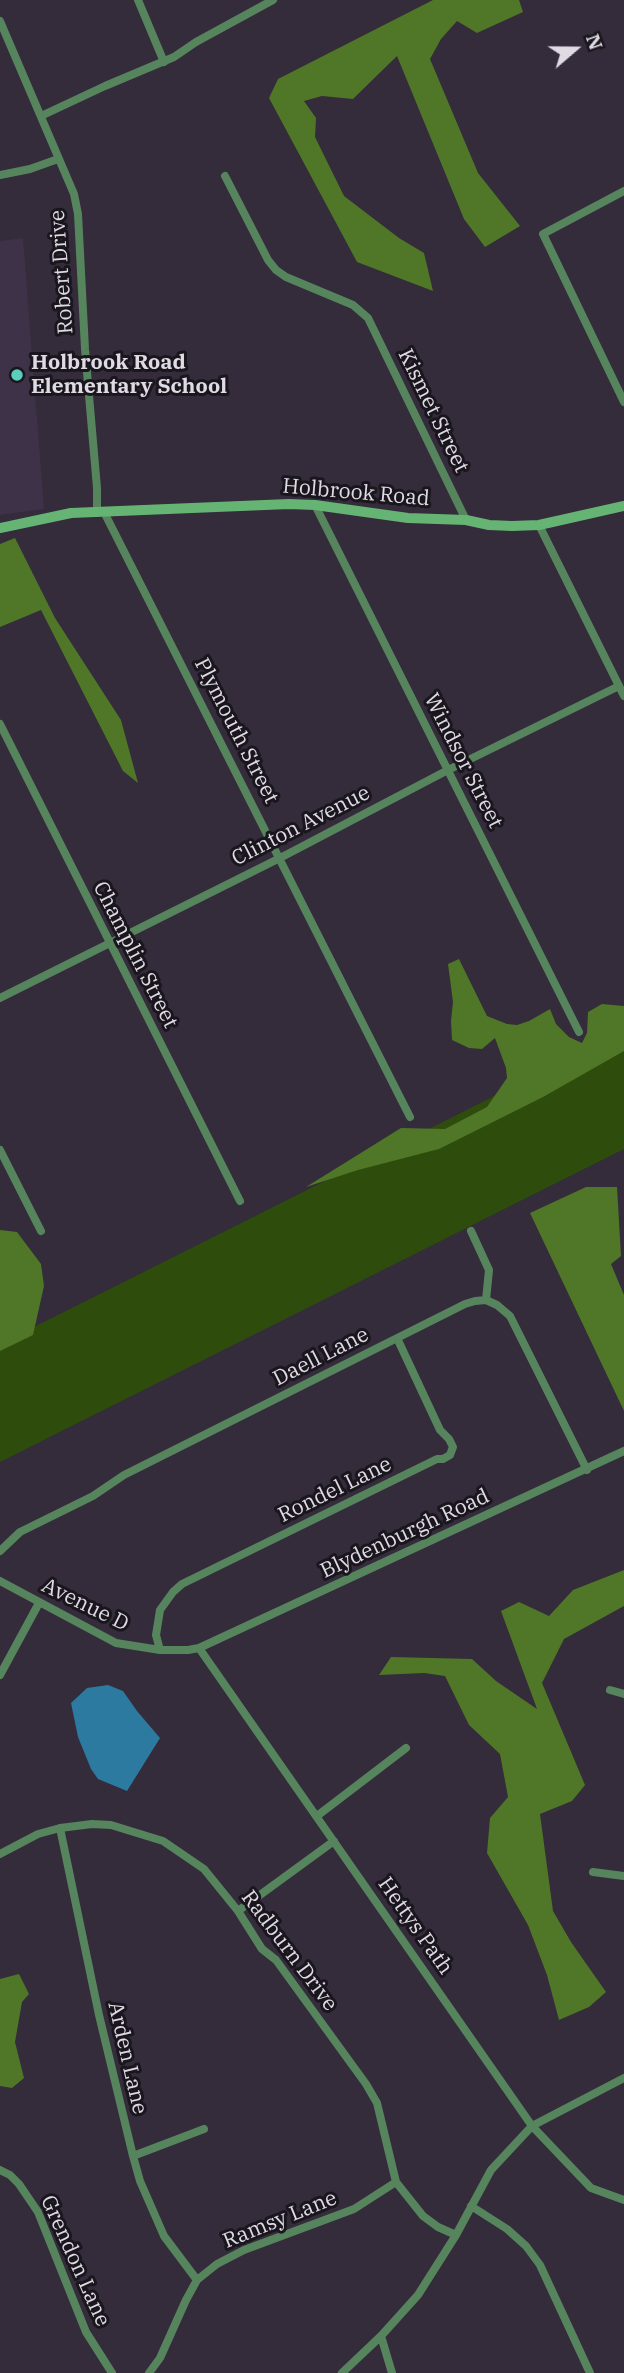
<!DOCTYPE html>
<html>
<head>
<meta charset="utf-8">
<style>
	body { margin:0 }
	#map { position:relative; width:624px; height:2373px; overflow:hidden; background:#342b3b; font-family:"IBM Plex Serif",serif }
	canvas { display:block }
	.north { position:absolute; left:540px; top:14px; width:70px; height:70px; -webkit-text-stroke:5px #19161d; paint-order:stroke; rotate:70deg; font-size:19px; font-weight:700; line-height:28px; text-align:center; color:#e0dae5 }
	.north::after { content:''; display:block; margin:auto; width:24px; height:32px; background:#e0dae5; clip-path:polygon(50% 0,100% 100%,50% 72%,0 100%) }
</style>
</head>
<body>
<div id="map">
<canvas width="624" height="2373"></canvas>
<div class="north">N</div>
</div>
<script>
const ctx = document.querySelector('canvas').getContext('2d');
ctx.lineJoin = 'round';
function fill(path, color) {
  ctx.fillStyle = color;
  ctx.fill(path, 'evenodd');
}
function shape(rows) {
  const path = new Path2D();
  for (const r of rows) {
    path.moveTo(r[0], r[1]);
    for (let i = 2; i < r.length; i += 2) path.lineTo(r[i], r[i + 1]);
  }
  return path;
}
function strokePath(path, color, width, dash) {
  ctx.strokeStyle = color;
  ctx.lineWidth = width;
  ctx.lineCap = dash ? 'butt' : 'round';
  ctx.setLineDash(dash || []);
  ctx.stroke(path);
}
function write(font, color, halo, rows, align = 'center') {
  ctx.font = font + ' "IBM Plex Serif",serif';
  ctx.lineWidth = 6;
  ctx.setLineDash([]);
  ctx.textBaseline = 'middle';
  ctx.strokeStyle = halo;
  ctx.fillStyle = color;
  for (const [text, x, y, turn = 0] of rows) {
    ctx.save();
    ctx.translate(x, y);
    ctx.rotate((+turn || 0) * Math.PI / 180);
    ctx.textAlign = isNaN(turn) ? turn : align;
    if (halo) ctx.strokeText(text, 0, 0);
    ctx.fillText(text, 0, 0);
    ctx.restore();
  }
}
const built = shape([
	[23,238,44,509,0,515,0,241]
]);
const green = shape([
	[624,1031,624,1149,0,1462,0,1344]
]);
const forest = shape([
	[433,0,519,0,523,12,477,33,457,21,441,39,430,59,478,173,520,226,485,247,464,219,397,56,353,99,322,96,304,101,316,118,315,137,344,196,399,238,424,253,433,291,357,262,269,98,278,79],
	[15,538,55,618,121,720,138,783,123,771,41,610,0,627,0,544],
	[459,959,487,1016,507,1024,517,1025,529,1021,550,1009,556,1024,569,1037,582,1043,587,1033,588,1012,602,1004,624,1006,624,1051,543,1097,439,1149,358,1170,306,1187,401,1128,445,1129,487,1107,507,1078,506,1068,495,1038,482,1049,469,1048,452,1040,451,1021,453,1002,448,964],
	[586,1187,617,1187,621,1256,611,1264,624,1295,624,1411,530,1213],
	[0,1230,17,1232,41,1264,44,1286,33,1335,0,1351],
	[624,1570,624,1606,564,1639,542,1683,585,1785,572,1801,540,1814,553,1911,571,1942,606,1992,589,2007,559,2020,547,1975,528,1925,487,1853,490,1818,508,1797,500,1754,469,1725,445,1676,424,1673,379,1675,391,1657,472,1659,496,1681,537,1709,501,1611,519,1602,549,1616,573,1590],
	[19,1974,29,1994,22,2002,15,2042,24,2078,12,2088,0,2086,0,1979]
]);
const water = shape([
	[108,1685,123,1691,137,1711,160,1738,127,1791,98,1779,91,1769,78,1737,71,1703,87,1688]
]);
const street = shape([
	[138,0,164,62],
	[0,21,74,194,78,214,85,349,97,488,97,513],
	[41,116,105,86,174,57,196,42,273,0],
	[0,175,30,169,58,159],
	[225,176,268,260,276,270,286,277,353,305,368,318,466,520],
	[624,191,543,234,624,402],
	[315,505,579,1032],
	[104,512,410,1117],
	[539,525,624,696],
	[0,724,240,1201],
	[0,998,280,858,448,770,619,686],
	[0,1150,41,1231],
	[471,1231,489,1270,486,1300],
	[0,1551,20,1532,93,1496,124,1475,465,1304,475,1301,486,1300,497,1305,510,1316,587,1470],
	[0,1581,116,1643,160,1650,188,1650,199,1648,624,1451],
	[199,1648,532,2126,591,2188,624,2200],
	[160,1650,156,1635,160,1610,173,1592,182,1584,437,1459,443,1459,450,1455,453,1447,449,1439,440,1430,397,1338],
	[0,1675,39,1603],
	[610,1690,624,1694],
	[317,1816,406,1748],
	[60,1828,99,2015,133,2156,140,2181,164,2236,197,2280],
	[0,1854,38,1834,60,1828,92,1824,111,1825,163,1841,204,1869,238,1911,262,1949,276,1960,366,2084,377,2103,396,2182,423,2216,438,2227,456,2235],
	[593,1872,624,1876],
	[238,1911,334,1841],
	[133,2156,204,2129],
	[0,2170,10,2175,19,2184,38,2212,86,2332,112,2373],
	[471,2206,507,2229,526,2246,540,2265,590,2373],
	[381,2336,392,2373],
	[149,2373,160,2358,186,2300,197,2280,217,2264,244,2250,354,2209,396,2182],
	[342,2373,381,2336,418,2295,456,2235,491,2170,532,2126,624,2078]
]);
const secondary = shape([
	[0,528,71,513,289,504,315,505,408,518,466,520,489,525,512,526,539,525,624,506]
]);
const markers = [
	[17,375,7,"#59cebe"]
];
const streetNames = [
	["Robert Drive",62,272,-94],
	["Kismet Street",433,411,64],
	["Holbrook Road",356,493,5],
	["Plymouth Street",236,731,63],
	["Windsor Street",463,761,63],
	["Clinton Avenue",301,826,-27],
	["Champlin Street",135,955,63],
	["Daell Lane",321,1357,-27],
	["Rondel Lane",335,1490,-26],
	["Blydenburgh Road",405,1534,-25],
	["Avenue D",85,1605,26],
	["Hettys Path",415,1926,55],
	["Radburn Drive",289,1951,53],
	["Arden Lane",127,2058,77],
	["Ramsy Lane",280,2220,-22],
	["Grendon Lane",75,2261,66]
];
const poiNames = [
	["Holbrook Road",31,363],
	["Elementary School",31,387]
];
fill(built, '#3e3248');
fill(green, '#2e4c0c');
fill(forest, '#4f7727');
fill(water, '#2c7a9f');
strokePath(street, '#55845d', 8);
strokePath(secondary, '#66b474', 10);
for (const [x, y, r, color] of markers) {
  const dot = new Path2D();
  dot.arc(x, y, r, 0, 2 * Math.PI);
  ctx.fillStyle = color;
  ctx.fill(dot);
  strokePath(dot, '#19161d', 2.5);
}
write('21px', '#e0dae5', '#19161d', streetNames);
write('bold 21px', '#e0dae5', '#19161d', poiNames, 'left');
</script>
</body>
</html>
